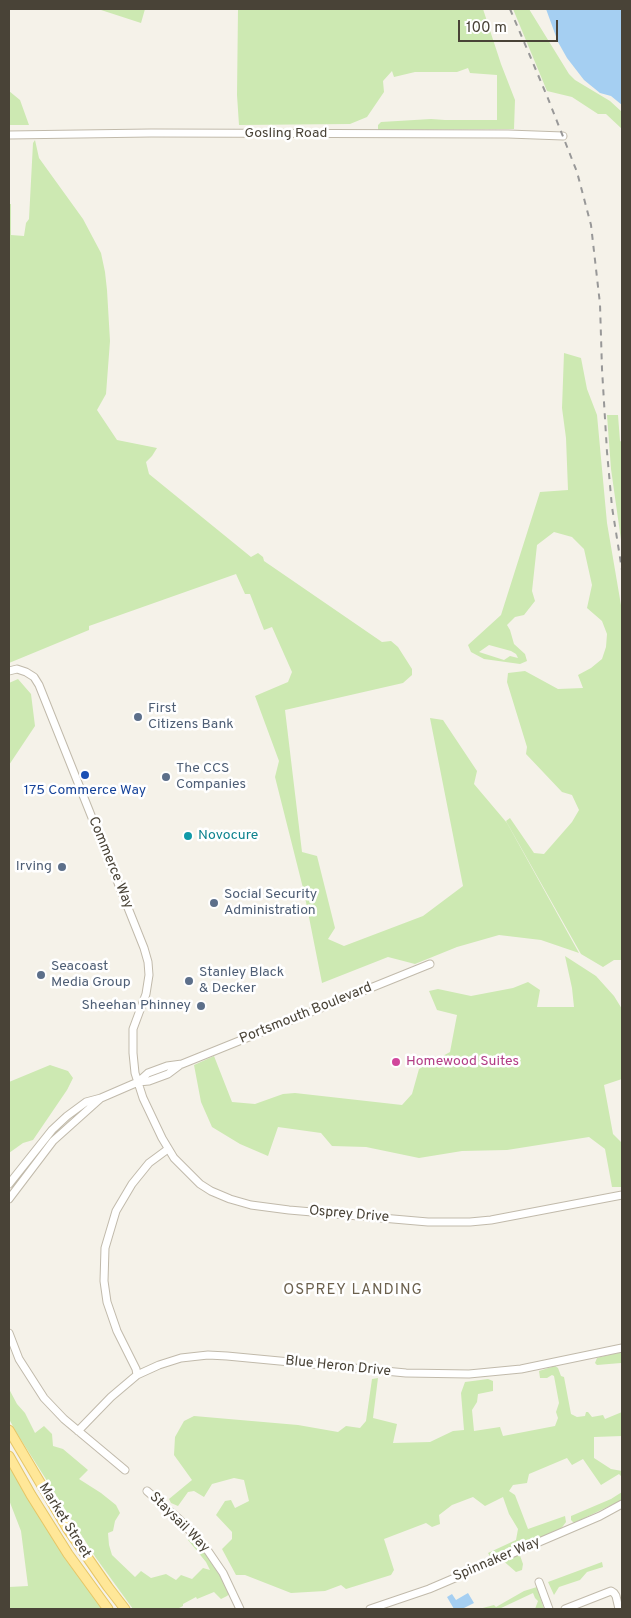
<!DOCTYPE html>
<html>
<head>
<meta charset="utf-8">
<style>
	body { margin:0 }
	#map { position:relative; width:631px; height:1618px; overflow:hidden; background:#f5f2e9; font-family:Overpass,sans-serif }
	canvas { display:block }
	.frame { position:absolute; inset:0; border:10px solid #494337; pointer-events:none }
	.scale { position:absolute; left:458px; top:20px; width:100px; height:22px; box-sizing:border-box; border:2px solid #494337; border-top:0; padding-left:6px; font-size:15px; line-height:18px; white-space:nowrap; color:#494337; -webkit-text-stroke:4px #fff; paint-order:stroke }
</style>
</head>
<body>
<div id="map">
<canvas width="631" height="1618"></canvas>
<div class="frame"></div>
<div class="scale">100 m</div>
</div>
<script>
const ctx = document.querySelector('canvas').getContext('2d');
ctx.lineJoin = 'round';
function fill(path, color) {
  ctx.fillStyle = color;
  ctx.fill(path, 'evenodd');
}
function shape(rows) {
  const path = new Path2D();
  for (const r of rows) {
    path.moveTo(r[0], r[1]);
    for (let i = 2; i < r.length; i += 2) path.lineTo(r[i], r[i + 1]);
  }
  return path;
}
function strokePath(path, color, width, dash) {
  ctx.strokeStyle = color;
  ctx.lineWidth = width;
  ctx.lineCap = dash ? 'butt' : 'round';
  ctx.setLineDash(dash || []);
  ctx.stroke(path);
}
function write(font, color, halo, rows, align = 'center') {
  ctx.font = font + ' Overpass,sans-serif';
  ctx.lineWidth = 5;
  ctx.setLineDash([]);
  ctx.textBaseline = 'middle';
  ctx.strokeStyle = halo;
  ctx.fillStyle = color;
  for (const [text, x, y, turn = 0] of rows) {
    ctx.save();
    ctx.translate(x, y);
    ctx.rotate((+turn || 0) * Math.PI / 180);
    ctx.textAlign = isNaN(turn) ? turn : align;
    if (halo) ctx.strokeText(text, 0, 0);
    ctx.fillText(text, 0, 0);
    ctx.restore();
  }
}
const green = shape([
	[102,9,145,9,141,23,101,10],
	[238,9,483,9,501,64,515,100,514,129,378,130,378,125,381,122,431,119,445,120,497,120,497,75,470,73,468,68,457,72,415,72,394,77,392,71,383,81,384,92,367,117,350,124,239,125,237,95],
	[513,9,529,9,569,74,575,80,610,101,622,112,622,129,606,114,598,114,572,97,547,91],
	[9,91,20,100,29,125,9,125],
	[35,140,39,158,83,219,101,253,105,272,107,290,110,341,106,394,97,410,117,440,157,448,152,456,146,462,149,474,251,557,258,553,263,557,264,561,382,642,391,641,398,647,412,669,412,675,403,683,285,710,302,852,317,856,335,928,328,939,344,946,423,916,463,886,430,718,443,720,477,771,474,784,507,823,579,953,541,940,499,935,457,947,415,964,388,957,322,983,304,892,275,777,279,761,255,696,288,682,292,672,272,627,264,630,250,594,245,594,236,574,89,626,89,630,9,663,9,204,11,204,11,235,24,236,26,223,29,219,33,143],
	[564,353,581,358,587,389,597,415,607,523,622,611,622,960,614,960,603,967,581,954,506,821,510,818,534,853,544,854,572,822,579,810,572,795,562,792,526,754,527,747,507,682,508,673,525,671,558,689,583,688,578,675,591,668,602,659,606,647,607,634,602,621,587,608,592,585,584,549,572,537,554,532,537,545,532,591,535,601,524,615,515,617,507,625,510,630,514,644,525,654,527,661,520,664,484,659,471,652,468,645,501,615,540,492,568,490,566,438,562,408],
	[489,645,511,651,516,654,518,658,510,656,504,660,479,652],
	[607,415,618,415,620,441,622,442,622,547,611,469],
	[18,679,31,694,35,726,9,765,9,683],
	[565,956,596,976,614,996,622,1009,622,1079,604,1085,613,1134,621,1142,622,1187,612,1187,605,1149,589,1137,507,1150,462,1151,419,1158,366,1147,332,1146,321,1133,278,1127,268,1156,240,1144,212,1127,201,1102,194,1065,214,1056,232,1102,255,1104,283,1094,295,1093,402,1105,412,1094,419,1069,450,1052,457,1015,437,1010,429,991,438,989,471,996,513,988,528,982,540,990,537,1007,574,1007,572,988],
	[50,1065,68,1071,73,1078,67,1090,33,1140,23,1143,9,1153,9,1082],
	[622,1352,622,1370,621,1363,597,1365,595,1363,597,1358,600,1357],
	[555,1366,558,1368,561,1376,564,1377,571,1414,577,1417,585,1416,586,1412,588,1412,592,1417,603,1415,605,1419,622,1412,622,1436,594,1437,594,1458,611,1469,622,1471,622,1477,619,1474,601,1485,583,1459,572,1465,567,1458,529,1474,527,1483,513,1485,509,1491,515,1495,528,1529,565,1516,566,1522,560,1530,518,1550,523,1564,522,1570,516,1572,500,1558,491,1558,488,1553,516,1540,518,1529,509,1514,503,1497,485,1506,473,1497,452,1505,439,1515,440,1524,432,1527,426,1523,384,1539,394,1570,391,1575,346,1589,341,1585,325,1591,291,1593,245,1575,236,1575,222,1549,232,1539,232,1532,216,1515,225,1501,231,1500,235,1508,249,1501,244,1480,234,1478,212,1484,204,1497,194,1491,188,1492,178,1506,171,1503,169,1499,192,1480,174,1455,175,1437,184,1421,194,1416,298,1425,338,1432,346,1426,360,1428,366,1421,372,1379,378,1378,373,1418,397,1424,393,1443,430,1442,453,1431,464,1430,461,1393,465,1382,488,1379,493,1381,493,1391,478,1394,477,1402,472,1410,474,1431,500,1427,503,1436,555,1426,558,1418,556,1412,559,1403,554,1376,552,1375,547,1378,540,1378,539,1371],
	[9,1389,17,1404,25,1413,35,1433,44,1426,52,1434,53,1446,63,1449,88,1470,79,1479,101,1493,116,1505,120,1513,115,1521,113,1531,108,1533,109,1545,112,1555,135,1577,141,1571,151,1578,166,1574,176,1580,181,1575,192,1579,203,1568,210,1570,206,1562,188,1540,191,1537,203,1550,220,1576,230,1593,227,1596,221,1599,214,1592,197,1599,196,1597,183,1604,183,1606,177,1609,133,1609,96,1558,16,1432,9,1419],
	[9,1465,66,1560,103,1609,9,1609,9,1587,28,1586,21,1531,9,1500],
	[622,1492,622,1500,574,1523,571,1520,571,1516,611,1499],
	[602,1562,603,1567,587,1572,580,1580,559,1587,554,1595,548,1582],
	[537,1587,544,1609,535,1609,538,1601,535,1598,533,1593,499,1609,479,1609,494,1605,496,1607,524,1591]
]);
const water = shape([
	[546,9,622,9,622,105,611,96,600,93,584,80,567,58,558,42],
	[468,1593,474,1603,462,1609,454,1609,447,1597,452,1594,456,1600]
]);
const stream = shape([
	[9,277,9,281]
]);
const minor = shape([
	[9,135,151,133,508,134,563,136],
	[9,671,17,669,26,672,34,677,39,685,144,948,148,962,149,975,146,994,133,1029,133,1053,135,1073,143,1098,162,1138,174,1158,200,1184,211,1191,230,1199,251,1205,289,1210,428,1222,470,1222,491,1220,622,1195],
	[138,1082,149,1081,168,1074,180,1065],
	[9,1184,52,1130,67,1116,86,1102,101,1098,138,1082,148,1073,167,1066,182,1064,430,964],
	[9,1199,53,1141,101,1098],
	[9,1333,19,1359,44,1398,64,1419,125,1470],
	[137,1375,136,1369,117,1331,107,1302,104,1281,105,1248,116,1211,132,1184,149,1163,168,1149],
	[78,1431,111,1397,137,1375,159,1365,181,1358,208,1355,227,1356,406,1373,469,1374,521,1369,622,1348],
	[147,1491,180,1520,208,1551,223,1573,240,1609],
	[539,1582,549,1609],
	[370,1609,429,1589,600,1516,622,1504],
	[565,1609,611,1591,614,1593,616,1596,619,1609]
]);
const major = shape([
	[9,1430,67,1528,108,1587,125,1609],
	[9,1456,31,1495,68,1554,108,1609]
]);
const rail = shape([
	[510,9,547,96,577,172,591,225,600,304,602,369,607,452,612,507,622,570]
]);
const markers = [
	[138,717,5,"#5c6f8a"],
	[85,775,5,"#1a4fb4"],
	[166,777,5,"#5c6f8a"],
	[188,836,5,"#0f9aa8"],
	[62,867,5,"#5c6f8a"],
	[214,903,5,"#5c6f8a"],
	[41,975,5,"#5c6f8a"],
	[189,981,5,"#5c6f8a"],
	[201,1006,5,"#5c6f8a"],
	[396,1062,5,"#d1479c"]
];
const streetNames = [
	["Gosling Road",286,134],
	["Commerce Way",110,863,68],
	["Portsmouth Boulevard",306,1014,-22],
	["Osprey Drive",349,1215,5],
	["Blue Heron Drive",338,1367,6],
	["Market Street",64,1521,58],
	["Staysail Way",179,1523,45],
	["Spinnaker Way",497,1560,-23]
];
const serviceNames = [
	["First",148,709],
	["Citizens Bank",148,725],
	["The CCS",176,769],
	["Companies",176,785],
	["Irving",52,867,"right"],
	["Social Security",224,895],
	["Administration",224,911],
	["Seacoast",51,967],
	["Media Group",51,983],
	["Stanley Black",199,973],
	["& Decker",199,989],
	["Sheehan Phinney",191,1006,"right"]
];
const transitNames = [
	["175 Commerce Way",85,791]
];
const cultureNames = [
	["Novocure",198,836]
];
const hotelNames = [
	["Homewood Suites",406,1062]
];
const neighbourhoodNames = [
	["OSPREY LANDING",353,1291]
];
fill(green, '#cde9b2');
fill(water, '#a5cff2');
strokePath(stream, '#a5cff2', 2);
strokePath(minor, '#c1baab', 9);
strokePath(major, '#e6c666', 11);
strokePath(minor, '#fff', 7);
strokePath(major, '#ffe798', 9);
strokePath(rail, '#989898', 2, [6, 6]);
for (const [x, y, r, color] of markers) {
  const dot = new Path2D();
  dot.arc(x, y, r, 0, 2 * Math.PI);
  ctx.fillStyle = color;
  ctx.fill(dot);
  strokePath(dot, '#fff', 2);
}
write('14px', '#494337', '#fff', streetNames);
write('14px', '#4e5e75', '#fff', serviceNames, 'left');
write('14px', '#164399', '#fff', transitNames);
write('14px', '#0d838f', '#fff', cultureNames, 'left');
write('14px', '#b23c85', '#fff', hotelNames, 'left');
ctx.letterSpacing = '1px';
write('15px', '#6c614e', '#fff', neighbourhoodNames);
ctx.letterSpacing = '0px';
</script>
</body>
</html>
